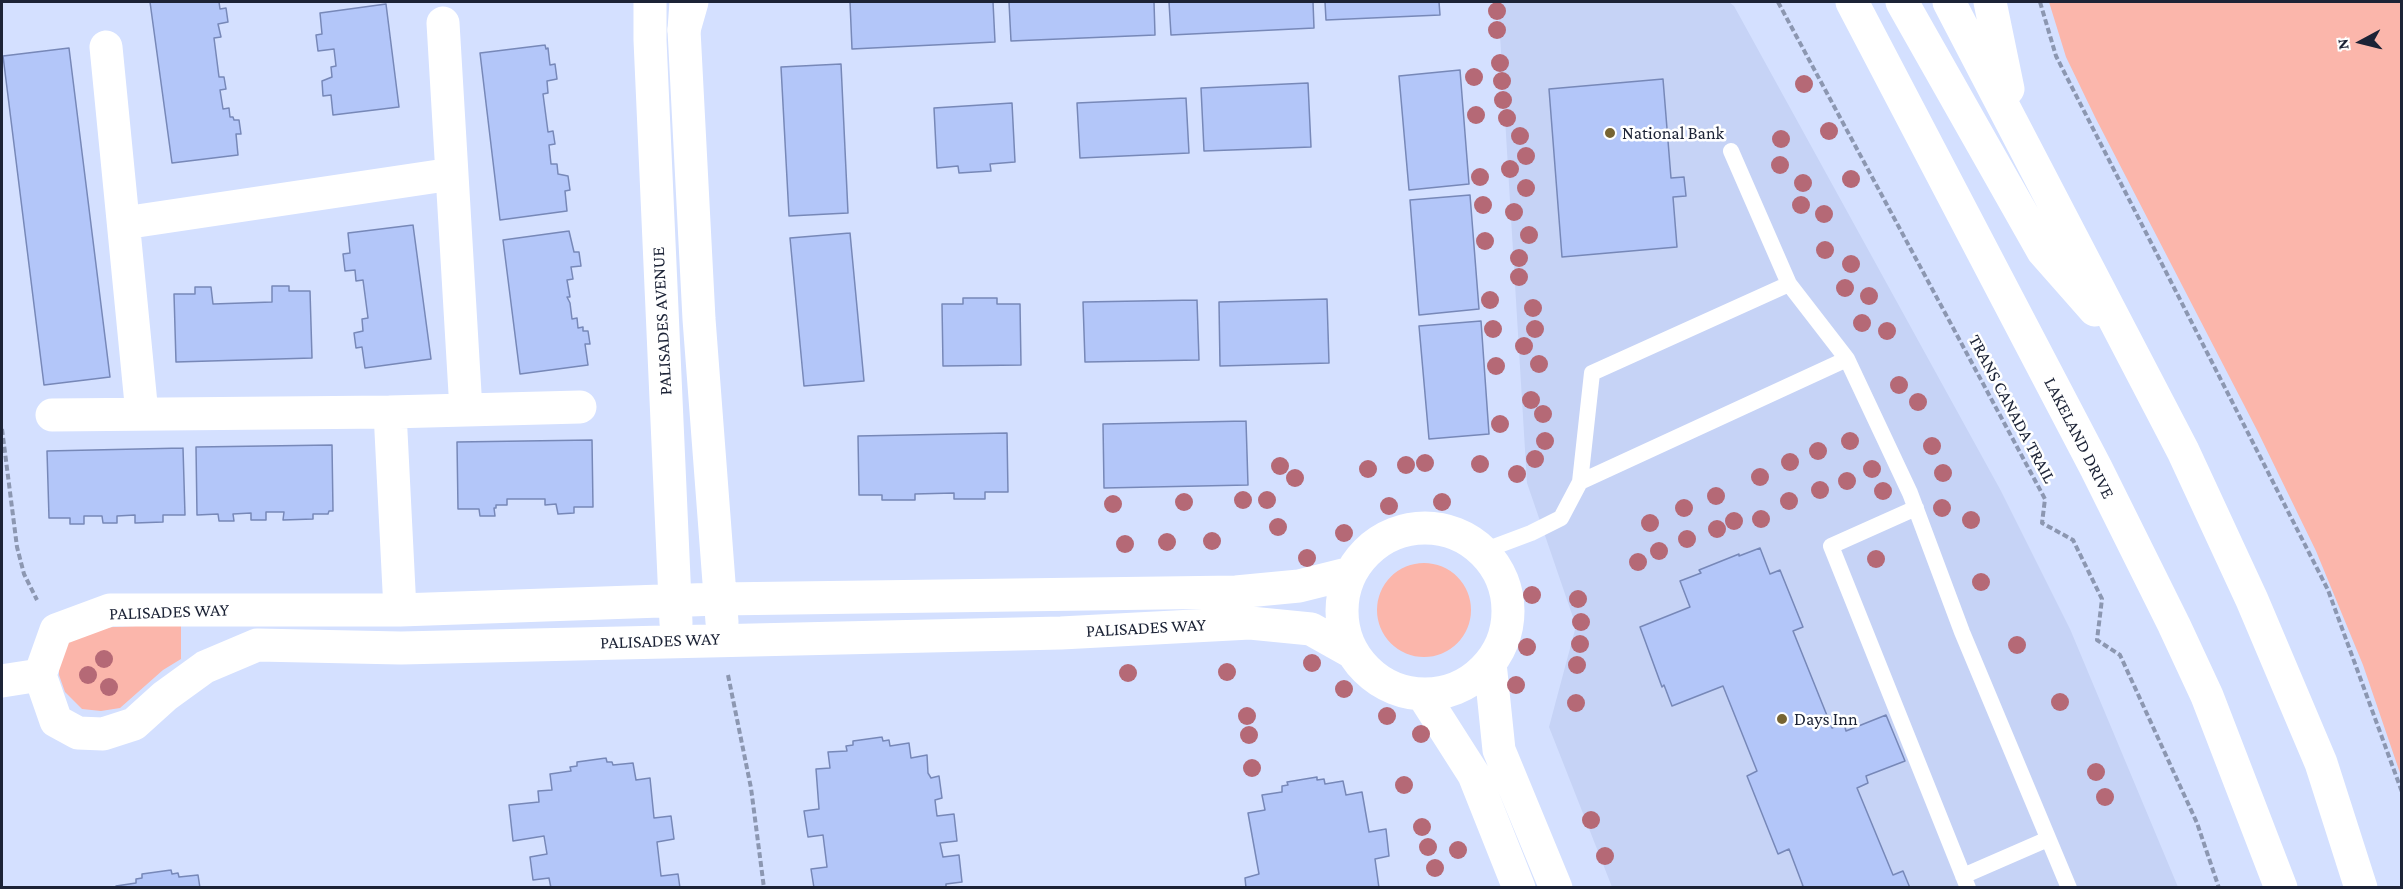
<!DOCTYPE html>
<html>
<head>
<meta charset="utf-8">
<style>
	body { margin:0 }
	#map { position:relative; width:2403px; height:889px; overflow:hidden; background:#d4e0ff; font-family:"Crimson Pro",serif }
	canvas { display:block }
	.frame { position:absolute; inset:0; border:3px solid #1c2336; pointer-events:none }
	.north { position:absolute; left:2331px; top:12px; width:60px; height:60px; -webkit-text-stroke:4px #fff; paint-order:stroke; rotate:263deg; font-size:16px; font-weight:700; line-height:24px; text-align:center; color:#1c2336 }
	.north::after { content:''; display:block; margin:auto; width:21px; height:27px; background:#1c2336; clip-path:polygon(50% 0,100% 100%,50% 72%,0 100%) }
</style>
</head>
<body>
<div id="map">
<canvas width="2403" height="889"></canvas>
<div class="frame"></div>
<div class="north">N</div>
</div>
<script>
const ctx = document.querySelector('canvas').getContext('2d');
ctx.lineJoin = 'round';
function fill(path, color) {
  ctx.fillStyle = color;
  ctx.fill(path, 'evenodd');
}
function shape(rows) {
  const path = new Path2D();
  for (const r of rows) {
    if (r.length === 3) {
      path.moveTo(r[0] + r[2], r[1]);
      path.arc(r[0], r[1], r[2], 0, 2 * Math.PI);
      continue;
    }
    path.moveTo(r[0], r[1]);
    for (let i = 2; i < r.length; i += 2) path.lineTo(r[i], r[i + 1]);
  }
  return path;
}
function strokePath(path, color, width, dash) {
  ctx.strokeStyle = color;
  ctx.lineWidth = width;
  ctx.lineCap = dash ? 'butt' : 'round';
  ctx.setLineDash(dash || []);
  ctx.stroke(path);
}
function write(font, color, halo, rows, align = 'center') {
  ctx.font = font + ' "Crimson Pro",serif';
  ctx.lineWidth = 5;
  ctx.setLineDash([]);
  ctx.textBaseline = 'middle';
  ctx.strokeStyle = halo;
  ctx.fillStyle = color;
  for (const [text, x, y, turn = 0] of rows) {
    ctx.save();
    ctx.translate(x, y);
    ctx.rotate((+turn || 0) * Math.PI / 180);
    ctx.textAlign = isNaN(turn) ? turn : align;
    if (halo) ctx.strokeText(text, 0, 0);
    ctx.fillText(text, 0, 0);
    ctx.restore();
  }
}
const built = shape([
	[1498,2,1729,2,1734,6,2001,491,2070,629,2178,887,1612,887,1549,727,1576,626,1527,483]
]);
const green = shape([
	[2049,2,2401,2,2401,776,2363,665,2316,551,2258,432,2095,117,2066,57],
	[1424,610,47],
	[181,624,181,659,163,670,120,708,101,711,82,709,65,692,59,675,59,667,67,644,74,637,93,628]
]);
const building = shape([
	[150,2,219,2,220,9,226,8,228,22,218,24,221,37,214,38,219,77,224,77,226,89,220,90,223,109,229,108,230,117,233,117,234,120,239,120,241,134,236,134,238,155,172,163,150,2],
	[850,2,993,2,995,42,852,49,850,2],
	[1009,2,1154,2,1155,35,1011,41,1009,2],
	[1169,2,1313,2,1314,28,1171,35,1169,2],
	[1325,2,1439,2,1440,15,1326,20,1325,2],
	[386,4,399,107,333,115,331,95,323,96,322,81,332,77,331,67,336,66,334,49,318,51,316,35,322,34,320,13,386,4],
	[545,45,546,49,548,48,550,65,555,64,557,79,547,81,548,93,543,94,548,132,553,131,555,144,549,145,551,164,557,164,558,174,568,176,570,190,565,191,567,211,500,220,480,53,545,45],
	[69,48,110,377,44,385,3,56,69,48],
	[841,64,848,213,789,216,781,67,841,64],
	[1460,70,1469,184,1409,190,1399,76,1460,70],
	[1663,79,1671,178,1684,177,1686,196,1673,197,1677,247,1562,257,1549,89,1663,79],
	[1308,83,1311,147,1204,151,1201,88,1308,83],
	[1186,98,1189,153,1080,158,1077,103,1186,98],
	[1012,103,1015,162,990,164,991,171,959,173,958,166,937,168,934,108,1012,103],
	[1470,195,1479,309,1419,315,1410,200,1470,195],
	[413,225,431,359,365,368,362,347,356,348,354,333,363,331,362,319,368,318,363,280,356,281,355,270,345,271,343,254,350,253,348,233,413,225],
	[569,231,574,252,579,252,581,266,571,267,573,279,567,280,570,297,567,297,570,303,572,319,577,318,578,328,583,327,583,331,588,331,590,344,585,344,588,365,520,374,503,240,569,231],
	[850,233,864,381,804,386,790,238,850,233],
	[272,286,289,286,289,291,310,291,312,358,176,362,174,294,195,294,195,287,211,287,213,304,272,302,272,286],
	[963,298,997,298,997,304,1020,304,1021,365,943,366,942,304,963,304,963,298],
	[1327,299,1329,363,1220,366,1219,302,1327,299],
	[1197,300,1199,360,1085,362,1083,302,1197,300],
	[1481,321,1489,434,1429,439,1419,326,1481,321],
	[1246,421,1248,485,1104,488,1103,424,1246,421],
	[1007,433,1008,492,985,492,985,499,954,499,954,493,915,494,915,500,882,500,882,495,859,495,858,436,1007,433],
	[592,440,593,507,574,507,574,513,558,514,556,504,545,505,545,499,507,499,507,505,496,505,496,508,494,508,495,516,480,516,479,509,458,509,457,442,592,440],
	[332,445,333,511,329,511,328,514,313,514,313,519,283,520,284,512,266,512,266,520,251,520,251,513,233,514,234,521,219,521,218,514,197,515,196,447,332,445],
	[183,448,185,515,163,515,163,522,135,523,135,515,117,516,117,523,103,523,102,516,84,516,84,524,70,524,70,518,49,518,47,451,183,448],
	[1760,548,1770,574,1780,570,1803,627,1793,631,1832,728,1844,723,1846,731,1886,715,1905,761,1866,776,1868,783,1857,788,1893,875,1903,871,1910,888,1799,888,1803,886,1789,849,1778,854,1747,776,1757,771,1723,686,1672,706,1664,685,1662,687,1640,627,1690,607,1680,581,1701,573,1699,570,1739,554,1739,556,1760,548],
	[882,737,883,741,889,740,890,746,909,743,911,758,927,755,928,773,931,778,939,776,942,798,935,800,937,816,954,814,957,841,940,843,943,857,959,855,962,882,946,884,946,888,814,888,811,869,827,867,823,835,808,837,804,811,819,809,816,769,830,768,828,752,847,751,846,746,853,745,853,741,882,737],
	[606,758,607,762,612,762,613,765,633,763,636,780,650,778,654,818,671,816,674,839,657,842,661,876,678,874,680,888,551,888,549,878,533,880,530,857,547,854,544,836,513,841,509,805,539,802,538,791,552,790,550,774,571,771,570,767,577,766,577,762,606,758],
	[1317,777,1317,780,1324,779,1325,784,1343,781,1346,795,1362,792,1369,832,1386,829,1389,856,1375,859,1379,888,1246,888,1245,878,1259,874,1248,813,1265,810,1262,795,1282,792,1282,786,1288,785,1287,782,1317,777],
	[171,870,172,874,178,873,179,877,198,875,200,888,116,888,116,886,136,883,136,879,142,878,142,874,171,870]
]);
const path = shape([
	[1778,2,2045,499,2042,523,2073,540,2102,599,2097,640,2120,655,2197,823,2219,888],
	[2040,2,2056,56,2328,590,2402,792],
	[2,429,17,547,24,574,37,600],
	[728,675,751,788,764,888]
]);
const service = shape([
	[1731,151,1789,284],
	[1580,482,1847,359,1910,493,1962,632,2069,888],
	[1916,508,1831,546,1968,888],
	[1483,551,1531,533,1561,518,1580,482,1592,373,1789,284,1847,359],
	[1963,876,2048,839]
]);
const minor = shape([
	[650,2,650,40,676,623],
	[686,2,684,30,699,319,722,622],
	[443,23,466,410],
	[106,47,142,414],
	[124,223,452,174],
	[390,412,580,407],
	[52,415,390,412,400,610],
	[1425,611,83],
	[1351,573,1299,586,1236,592,719,599,400,610,110,610,56,630,40,675,56,721,78,733,103,734,134,724,165,696,205,667,257,645,401,648,1061,633,1250,623,1311,629,1352,652],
	[1490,663,1499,750,1556,888],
	[2,681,40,675],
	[1423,695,1474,775,1519,888]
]);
const secondary = shape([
	[1852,2,2096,468,2174,625,2207,696,2281,888],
	[1902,2,2043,251,2095,310],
	[1949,2,2183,451,2252,600,2321,763,2361,888],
	[1990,2,2008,89],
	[684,30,692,2]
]);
const trees = [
	[1497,11],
	[1497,30],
	[1500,63],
	[1474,77],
	[1502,81],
	[1804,84],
	[1503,100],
	[1476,115],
	[1507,118],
	[1829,131],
	[1520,136],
	[1781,139],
	[1526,156],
	[1780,165],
	[1510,169],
	[1480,177],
	[1851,179],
	[1803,183],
	[1526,188],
	[1483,205],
	[1801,205],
	[1514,212],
	[1824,214],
	[1529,235],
	[1485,241],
	[1825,250],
	[1519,258],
	[1851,264],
	[1519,277],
	[1845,288],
	[1869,296],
	[1490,300],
	[1533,308],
	[1862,323],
	[1493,329],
	[1535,329],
	[1887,331],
	[1524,346],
	[1539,364],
	[1496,366],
	[1899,385],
	[1531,400],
	[1918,402],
	[1543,414],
	[1500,424],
	[1545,441],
	[1850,441],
	[1932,446],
	[1818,451],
	[1535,459],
	[1790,462],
	[1425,463],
	[1480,464],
	[1406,465],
	[1280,466],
	[1368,469],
	[1872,469],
	[1943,473],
	[1517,474],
	[1760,477],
	[1295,478],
	[1847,481],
	[1820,490],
	[1883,491],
	[1716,496],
	[1243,500],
	[1267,500],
	[1789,501],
	[1184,502],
	[1442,502],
	[1113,504],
	[1389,506],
	[1684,508],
	[1942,508],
	[1761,519],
	[1971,520],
	[1734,521],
	[1650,523],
	[1278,527],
	[1717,529],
	[1344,533],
	[1687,539],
	[1212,541],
	[1167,542],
	[1125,544],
	[1659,551],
	[1307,558],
	[1876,559],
	[1638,562],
	[1981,582],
	[1532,595],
	[1578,599],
	[1581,622],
	[1580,644],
	[2017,645],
	[1527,647],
	[104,659],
	[1312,663],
	[1577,665],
	[1227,672],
	[1128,673],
	[88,675],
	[1516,685],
	[109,687],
	[1344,689],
	[2060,702],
	[1576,703],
	[1247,716],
	[1387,716],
	[1421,734],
	[1249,735],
	[1252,768],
	[2096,772],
	[1404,785],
	[2105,797],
	[1591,820],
	[1422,827],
	[1428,847],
	[1458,850],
	[1605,856],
	[1435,868]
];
const markers = [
	[1610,133,6,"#776433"],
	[1782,719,6,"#776433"]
];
const poiNames = [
	["National Bank",1622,133],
	["Days Inn",1794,719]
];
const streetNames = [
	["PALISADES AVENUE",662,321,-93],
	["TRANS CANADA TRAIL",2012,409,62],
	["LAKELAND DRIVE",2079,438,63],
	["PALISADES WAY",169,612,-2],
	["PALISADES WAY",1146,628,-3],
	["PALISADES WAY",660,641,-2]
];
fill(built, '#c6d3f6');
fill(green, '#fbb6ab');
fill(building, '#b3c6f9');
strokePath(building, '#7788b8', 1.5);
strokePath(path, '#8c97b1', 4, [6, 3]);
strokePath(service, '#fff', 16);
strokePath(minor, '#fff', 33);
strokePath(secondary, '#fff', 33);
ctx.fillStyle = '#b56976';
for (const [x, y] of trees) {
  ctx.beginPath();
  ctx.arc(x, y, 9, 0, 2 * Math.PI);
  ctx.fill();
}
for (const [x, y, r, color] of markers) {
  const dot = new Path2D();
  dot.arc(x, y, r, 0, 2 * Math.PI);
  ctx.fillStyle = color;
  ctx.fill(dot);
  strokePath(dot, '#fff', 2);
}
write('18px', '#1c2336', '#fff', poiNames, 'left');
write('18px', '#1c2336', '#fff', streetNames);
</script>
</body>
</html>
